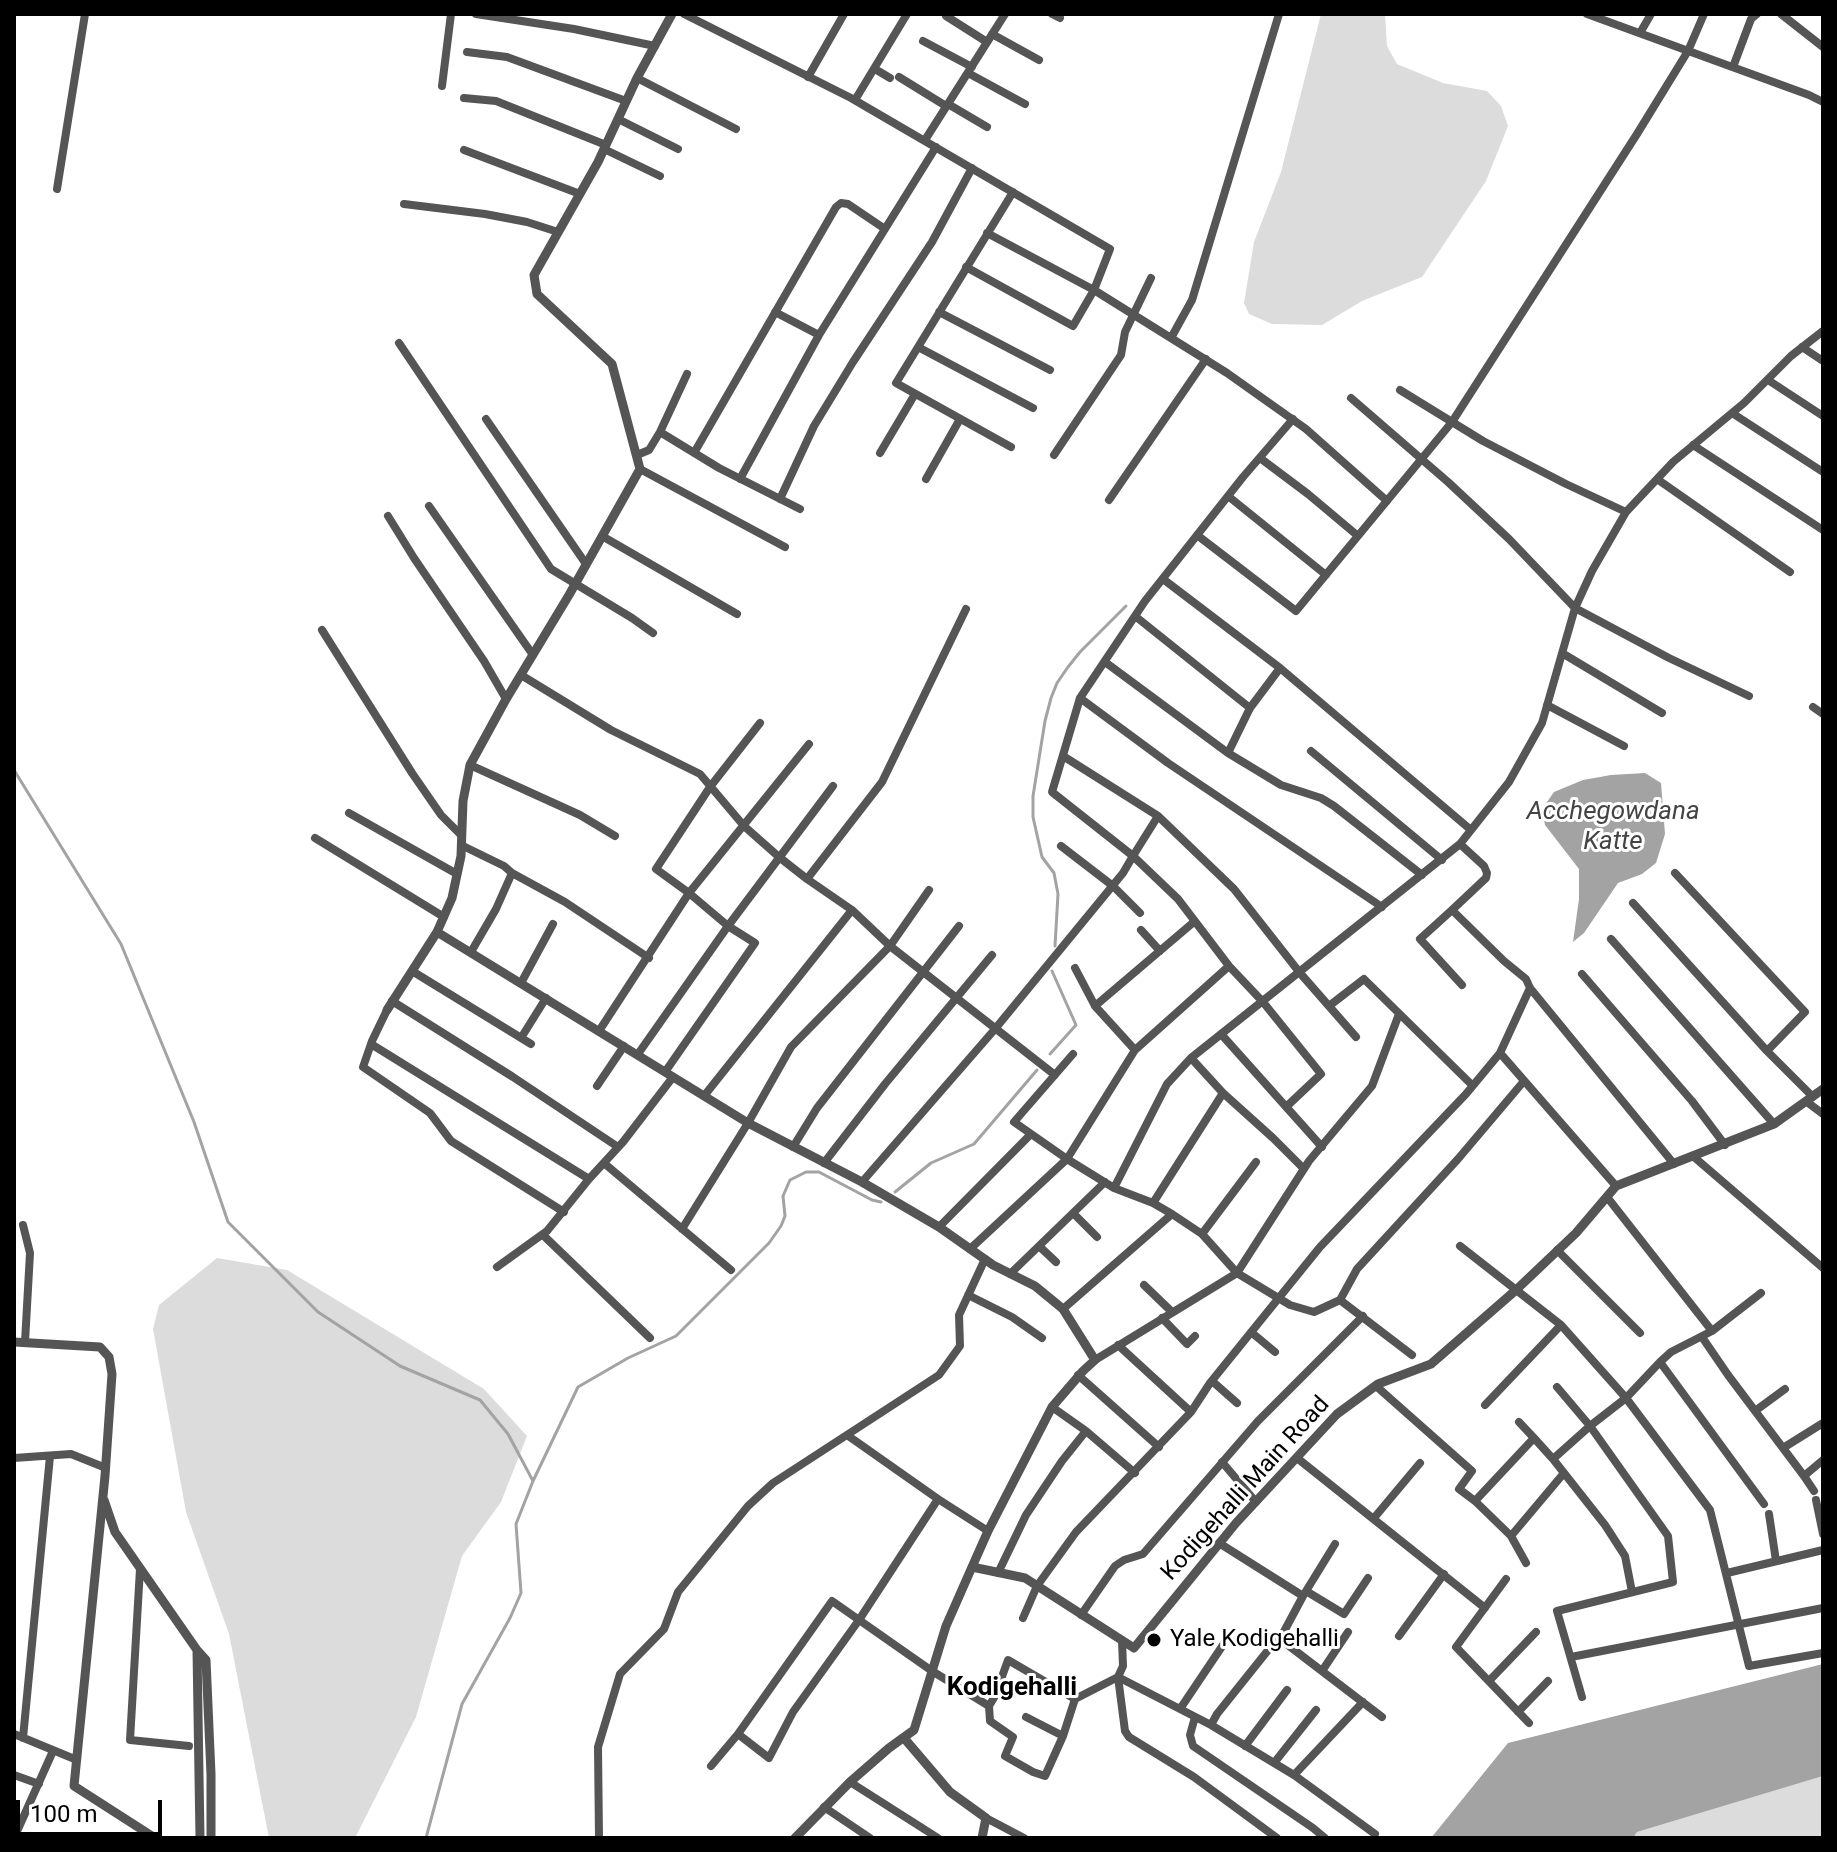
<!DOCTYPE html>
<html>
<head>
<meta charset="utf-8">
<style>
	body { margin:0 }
	#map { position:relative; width:1837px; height:1852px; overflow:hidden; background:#fff; font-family:Roboto,sans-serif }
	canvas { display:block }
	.frame { position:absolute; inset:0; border:16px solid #000; pointer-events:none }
	.scale { position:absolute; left:16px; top:1800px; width:146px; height:36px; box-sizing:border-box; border:4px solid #000; border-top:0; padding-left:10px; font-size:24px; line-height:28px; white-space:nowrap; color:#000; -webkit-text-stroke:6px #fff; paint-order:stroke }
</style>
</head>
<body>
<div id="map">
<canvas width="1837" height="1852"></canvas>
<div class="frame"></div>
<div class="scale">100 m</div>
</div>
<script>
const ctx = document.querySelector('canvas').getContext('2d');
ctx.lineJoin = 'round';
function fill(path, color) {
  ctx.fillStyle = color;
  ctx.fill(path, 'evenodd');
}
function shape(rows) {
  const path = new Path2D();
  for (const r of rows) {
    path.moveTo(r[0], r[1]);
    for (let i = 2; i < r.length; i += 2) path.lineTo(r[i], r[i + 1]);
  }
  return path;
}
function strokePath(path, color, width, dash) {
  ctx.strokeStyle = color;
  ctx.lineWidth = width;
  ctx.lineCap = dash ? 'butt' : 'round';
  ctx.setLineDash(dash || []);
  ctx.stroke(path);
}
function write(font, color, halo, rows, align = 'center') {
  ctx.font = font + ' Roboto,sans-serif';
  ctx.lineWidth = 6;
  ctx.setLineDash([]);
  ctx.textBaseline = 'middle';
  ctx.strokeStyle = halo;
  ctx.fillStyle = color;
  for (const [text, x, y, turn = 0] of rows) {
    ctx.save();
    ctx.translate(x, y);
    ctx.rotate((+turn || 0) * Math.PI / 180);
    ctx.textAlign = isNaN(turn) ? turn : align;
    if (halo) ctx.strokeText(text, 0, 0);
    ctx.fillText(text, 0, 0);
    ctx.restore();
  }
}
const green = shape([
	[1321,14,1385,14,1387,46,1397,64,1443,83,1487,91,1501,106,1508,126,1486,181,1422,277,1362,301,1322,325,1272,324,1249,314,1244,303,1254,242,1281,172],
	[217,1258,287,1270,484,1389,527,1436,501,1502,462,1556,416,1717,355,1838,269,1838,229,1634,186,1512,153,1329,159,1305],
	[1823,1776,1823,1838,1633,1838,1637,1832]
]);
const water = shape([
	[1645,773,1661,783,1665,834,1656,863,1642,874,1618,883,1584,933,1573,942,1579,899,1579,869,1545,825,1542,809,1554,792,1583,780,1611,775],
	[1823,1664,1823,1776,1637,1832,1633,1838,1431,1838,1508,1743]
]);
const stream = shape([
	[14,770,121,944,194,1122,228,1222,318,1312,400,1366,480,1400,508,1434,533,1481],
	[1055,946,1058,894,1054,873,1042,857,1033,817,1033,796,1045,721,1051,698,1057,683,1068,667,1080,652,1126,606],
	[1050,1054,1076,1025,1052,971],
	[895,1192,931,1163,974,1144,1037,1070],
	[426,1838,462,1704,510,1618,521,1593,516,1524,533,1481,578,1387,628,1358,676,1336,769,1243,781,1226,785,1216,783,1196,790,1180,806,1172,819,1172,872,1200,881,1202]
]);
const minor = shape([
	[476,14,574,29,655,46],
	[684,14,851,98,1110,249,1094,290,1073,326,966,267],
	[1052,14,1060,18],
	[1587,14,1809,95,1823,102],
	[1781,14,1823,47],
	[946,16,987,42],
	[1640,33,1651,14],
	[992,34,1039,60],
	[923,41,972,67],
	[467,52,507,57,626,101],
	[1733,67,1751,19,1757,14],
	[875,69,890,78],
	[968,73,1025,104],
	[808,77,844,14],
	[899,77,946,106],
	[637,78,736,129],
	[442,86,451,14],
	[464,98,496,101,606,145],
	[855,100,907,14],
	[948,104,987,127],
	[618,119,678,149],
	[925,140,1005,14],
	[604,149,660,176],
	[464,150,580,194],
	[57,189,85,14],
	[404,204,485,214,527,222,558,232],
	[987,233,1094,290,1227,373,1306,429,1387,501],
	[775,312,819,335],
	[939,312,1050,370],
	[1171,338,1192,300,1279,14],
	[399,343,551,569,632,618,653,633],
	[918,347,1033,408],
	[1802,347,1823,361],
	[1768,380,1823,416],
	[1400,390,1483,441,1566,484,1626,512],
	[1351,398,1448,482,1509,539,1575,608,1669,658,1749,696],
	[1732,413,1823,472],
	[486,419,586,564],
	[660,432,719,468,800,509],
	[1693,445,1823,530],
	[1011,447,896,383,1013,192],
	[694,453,836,207,841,203,848,204,885,229],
	[880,453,915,394],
	[637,455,649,450,660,432,687,374],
	[1054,455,1121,355,1125,332,1151,278],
	[1260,458,1308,494,1358,536],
	[640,469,785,547],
	[740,479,819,335,936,147],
	[926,479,960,419],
	[1657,479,1790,572],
	[1228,496,1326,575],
	[780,499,814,426,853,362,932,242,972,168],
	[1109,500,1206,359],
	[429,506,533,655],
	[388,516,414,558,484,661,506,699],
	[1197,535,1296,611,1452,422,1637,134,1688,51,1704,14],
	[602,536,737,614],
	[1163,579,1280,668,1471,830],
	[1135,616,1250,708,1280,668],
	[322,630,412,773,441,815,461,835],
	[1562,653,1662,713],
	[1105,662,1228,753,1281,785,1321,798,1334,806,1422,875],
	[521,675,611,730,700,774,744,826,779,857,807,879,852,910,890,946,1055,1075],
	[1080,698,1168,763,1382,907],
	[1547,705,1624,746],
	[1813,707,1823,714],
	[760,723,710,787,656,869,689,893,809,744],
	[1311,751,1442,860],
	[1228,753,1250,708],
	[1063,756,1158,816,1234,889,1300,973,1356,1037],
	[470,765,580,815,615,836],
	[349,813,457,874],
	[1158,816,1133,856,1178,899,1229,966,1263,1002,1321,1074,1286,1107],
	[315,838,444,917],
	[1460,844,1484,866,1487,873,1486,878,1452,910,1504,961,1526,979,1530,988,1674,1164],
	[461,845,504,866,512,873,565,902,649,958],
	[1061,846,1113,886,1140,913],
	[1675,873,1805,1012,1767,1051],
	[807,879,882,782,966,609],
	[1633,903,1767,1051,1813,1097],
	[1452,910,1420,939,1462,985],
	[1141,930,1160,951],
	[1611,939,1774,1124],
	[471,952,496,909,512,873],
	[1075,968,1095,1006],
	[412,971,531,1044],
	[1582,974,1692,1101,1725,1145],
	[521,983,553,924],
	[392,1001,513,1077,618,1147],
	[1329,1006,1364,979,1472,1085],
	[387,1010,372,1041,363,1067,430,1113,451,1141,564,1212],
	[599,1031,689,893,728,926,638,1054],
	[1221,1034,1322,1147],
	[521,1038,546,998],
	[371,1044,589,1179],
	[1135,1050,1095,1006,1195,921],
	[1500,1053,1616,1186],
	[1073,1054,1014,1122,1067,1159,1114,1188,1153,1203,1172,1214,1202,1234,1237,1273,1309,1161,1372,1086,1399,1014],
	[1191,1058,1223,1093,1273,1138,1304,1169],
	[665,1072,755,943,728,926,833,786],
	[597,1086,624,1046],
	[704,1096,852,910],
	[1807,1102,1823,1114],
	[793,1147,817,1108,959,926],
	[1694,1157,1823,1268],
	[824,1163,885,1084,992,955],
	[605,1164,731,1270],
	[862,1182,995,1029,1123,873,1133,856,1052,792,1080,698,1145,601,1243,477,1293,419],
	[1114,1188,1167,1084,1191,1058,1460,844,1509,782,1542,723,1575,608,1592,571,1626,512,1673,462,1744,403,1791,356,1823,331],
	[1153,1203,1223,1093],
	[1073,1213,1097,1237],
	[23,1225,30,1253,25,1342],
	[939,1227,1031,1134],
	[682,1229,748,1123,791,1047,890,946,929,890],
	[1202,1234,1256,1162],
	[543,1235,650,1338],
	[1039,1246,1056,1262],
	[1460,1246,1561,1325,1626,1398,1710,1510,1749,1666,1823,1653],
	[970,1249,1067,1159,1135,1050,1229,966],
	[1557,1250,1640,1333],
	[497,1267,547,1231,589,1179,623,1142,673,1077],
	[1010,1274,1105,1182],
	[1144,1285,1172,1312],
	[968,1295,1012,1317,1042,1338],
	[1340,1300,1357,1269,1458,1159,1524,1081],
	[1063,1309,1172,1214],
	[1162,1318,1187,1344,1195,1336],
	[1712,1331,1761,1293],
	[1251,1332,1275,1352],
	[1702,1337,1728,1375,1804,1476,1814,1491],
	[1118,1345,1191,1412],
	[1095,1360,1237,1273,1290,1305,1314,1312,1340,1300,1412,1355],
	[1660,1362,1764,1504],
	[1078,1375,1159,1447],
	[1212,1381,1237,1403],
	[1376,1386,1472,1471,1459,1489,1475,1501,1511,1536,1564,1473],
	[1557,1387,1590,1426,1668,1536,1673,1582,1557,1611,1582,1697],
	[1485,1405,1561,1325],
	[1052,1407,1086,1431,1135,1473],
	[1755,1411,1785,1389],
	[1519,1422,1534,1438],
	[847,1435,938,1499,988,1531],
	[1783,1448,1823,1423],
	[14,1458,71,1454,106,1468],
	[1297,1458,1485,1608],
	[1553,1459,1605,1525,1625,1556,1632,1592],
	[1222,1462,1256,1502],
	[1804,1476,1823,1460],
	[1816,1500,1823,1534],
	[1475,1501,1534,1438,1553,1459,1590,1426,1626,1398,1660,1362,1671,1352,1712,1331,1607,1197],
	[1769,1514,1776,1561],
	[1374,1518,1420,1463],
	[1511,1536,1526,1563],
	[1219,1543,1303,1596,1335,1544],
	[140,1569,130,1740,189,1746],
	[998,1573,1026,1515,1062,1461,1086,1431],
	[1727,1573,1823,1550],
	[1506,1579,1456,1647,1529,1723],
	[1306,1591,1344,1614,1368,1578],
	[1081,1615,1115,1566,1124,1560,1143,1554,1258,1421,1363,1316],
	[1023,1618,1037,1586,1076,1532,1191,1412,1210,1383,1320,1247,1466,1094,1500,1053,1530,988],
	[1399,1636,1444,1574],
	[1280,1639,1382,1717],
	[1122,1641,1123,1666,1118,1677,1125,1731,1129,1737,1194,1777,1277,1838],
	[1571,1657,1823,1608],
	[1322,1671,1348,1632],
	[1489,1681,1536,1632],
	[1180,1709,1225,1642],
	[1518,1712,1548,1681],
	[1026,1717,1063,1736,1045,1776,1033,1772,1005,1756,1013,1737,990,1721,989,1706,995,1696,1008,1660,1075,1699,1118,1677,1211,1725,1294,1775,1375,1834],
	[1195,1717,1190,1735,1193,1746,1313,1828,1325,1838],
	[1211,1725,1217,1714,1269,1649,1280,1639,1303,1596],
	[14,1734,77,1760],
	[738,1734,769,1758,793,1712,859,1620,938,1499],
	[1063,1736,1075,1699],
	[23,1738,50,1456],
	[1245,1746,1287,1690],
	[1274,1763,1316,1710],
	[711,1766,738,1734,832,1601,932,1671,989,1706],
	[14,1775,39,1784],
	[1294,1775,1363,1702],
	[850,1782,938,1838],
	[824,1807,870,1838],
	[986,1818,1024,1838],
	[14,1838,53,1751],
	[599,1838,598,1747,620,1674,664,1629,678,1592,748,1506,773,1483,939,1375,960,1346,959,1315,985,1259]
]);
const tertiary = shape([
	[437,932,748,1123,862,1182,939,1227,993,1265,1035,1286,1063,1309,1095,1360,1083,1371,1052,1407,988,1531,972,1567],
	[387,1010,437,932,452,898,461,856,463,801,470,765,505,701,569,595,640,469,612,364,537,294,534,275,598,162,637,78,672,14],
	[14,1342,100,1347,109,1357,112,1374,105,1476,74,1786,155,1838],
	[104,1500,115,1532,197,1650,206,1660,211,1774,211,1838],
	[197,1650,200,1838],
	[904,1738,950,1792,986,1818,982,1838],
	[795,1838,850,1782,889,1748,914,1730,946,1626,972,1567,1025,1578,1134,1648,1236,1523,1337,1414,1378,1384,1431,1364,1516,1290,1576,1233,1616,1186,1774,1124,1823,1089]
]);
const markers = [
	[1154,1640,8,"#000"]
];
const streetNames = [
	["Kodigehalli Main Road",1246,1489,-48]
];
const poiNames = [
	["Yale Kodigehalli",1170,1640]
];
const waterNames = [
	["Acchegowdana",1613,812],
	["Katte",1613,842]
];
const neighbourhoodNames = [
	["Kodigehalli",1012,1688]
];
fill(green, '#dcdcdc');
fill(water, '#a3a3a3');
strokePath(stream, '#a3a3a3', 3);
strokePath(minor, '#555', 8);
strokePath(tertiary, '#555', 9);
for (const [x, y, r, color] of markers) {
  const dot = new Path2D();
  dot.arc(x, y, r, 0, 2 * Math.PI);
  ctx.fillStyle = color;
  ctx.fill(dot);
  strokePath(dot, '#fff', 3);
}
write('24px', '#000', '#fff', streetNames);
write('24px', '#000', '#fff', poiNames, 'left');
write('italic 26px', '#444', '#fff', waterNames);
write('bold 26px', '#000', '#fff', neighbourhoodNames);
</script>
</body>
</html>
